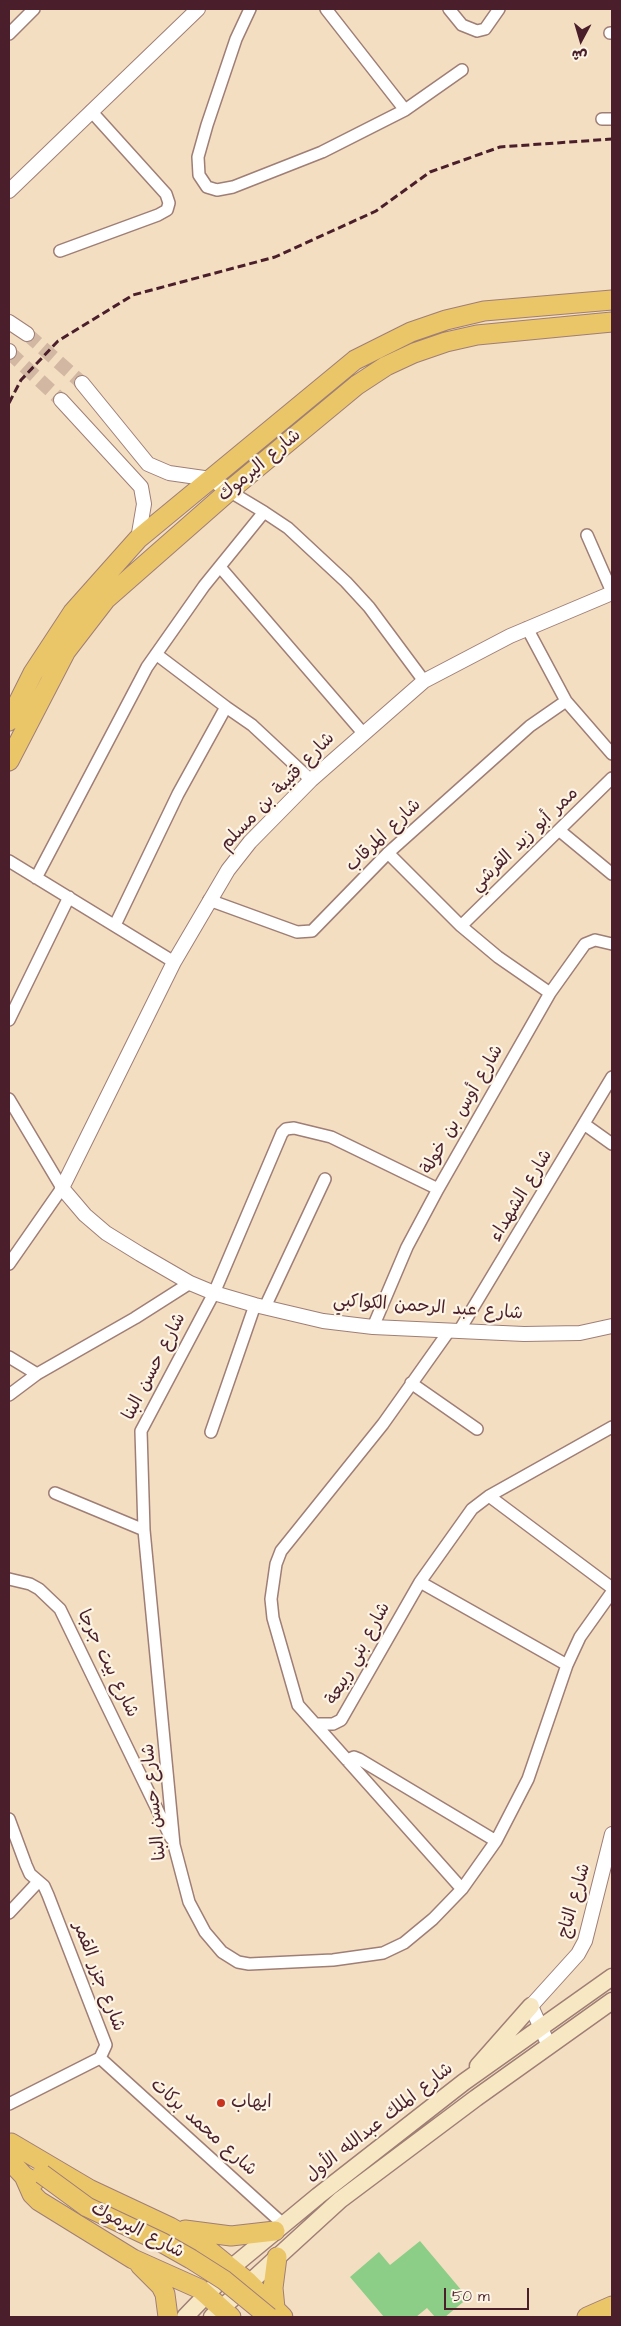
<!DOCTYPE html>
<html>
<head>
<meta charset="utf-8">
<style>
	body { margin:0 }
	#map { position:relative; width:621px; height:2326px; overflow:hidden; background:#f4dec1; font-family:"Architects Daughter","Playpen Sans Arabic",sans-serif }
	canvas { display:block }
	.frame { position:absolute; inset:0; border:10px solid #4a1f2b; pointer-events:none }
	.north { position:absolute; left:556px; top:15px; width:50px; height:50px; -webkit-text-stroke:4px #fcf5e5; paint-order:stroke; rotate:186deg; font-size:14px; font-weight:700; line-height:20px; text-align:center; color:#4a1f2b }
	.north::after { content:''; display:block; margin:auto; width:18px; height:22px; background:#4a1f2b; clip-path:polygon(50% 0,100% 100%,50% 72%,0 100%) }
	.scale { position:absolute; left:444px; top:2288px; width:85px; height:22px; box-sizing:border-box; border:2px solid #4a1f2b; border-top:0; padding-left:6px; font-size:15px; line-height:18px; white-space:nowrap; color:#4a1f2b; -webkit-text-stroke:4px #fcf5e5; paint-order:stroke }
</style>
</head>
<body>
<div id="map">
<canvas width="621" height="2326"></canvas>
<div class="frame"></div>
<div class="north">ش</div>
<div class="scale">50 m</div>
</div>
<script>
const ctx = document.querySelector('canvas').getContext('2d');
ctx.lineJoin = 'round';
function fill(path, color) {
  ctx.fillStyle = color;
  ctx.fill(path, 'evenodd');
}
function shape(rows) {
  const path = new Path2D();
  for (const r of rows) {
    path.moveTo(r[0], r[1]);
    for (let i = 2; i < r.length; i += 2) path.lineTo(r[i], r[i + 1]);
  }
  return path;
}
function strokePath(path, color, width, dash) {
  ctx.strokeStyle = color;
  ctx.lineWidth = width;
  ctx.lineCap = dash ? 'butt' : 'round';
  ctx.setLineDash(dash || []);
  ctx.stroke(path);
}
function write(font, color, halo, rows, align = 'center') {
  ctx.font = font + ' "Architects Daughter","Playpen Sans Arabic",sans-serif';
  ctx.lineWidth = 4.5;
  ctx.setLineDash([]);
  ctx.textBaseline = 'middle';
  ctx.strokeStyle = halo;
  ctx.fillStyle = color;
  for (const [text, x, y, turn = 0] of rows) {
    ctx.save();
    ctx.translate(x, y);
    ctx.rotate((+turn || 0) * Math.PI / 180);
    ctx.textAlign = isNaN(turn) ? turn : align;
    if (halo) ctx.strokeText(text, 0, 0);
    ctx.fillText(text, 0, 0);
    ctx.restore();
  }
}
const green = shape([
	[420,2241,468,2298,445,2317,435,2317,427,2308,416,2317,384,2317,350,2277,379,2252,390,2265]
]);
const tertiaryTunnel = shape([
	[27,334,82,383],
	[9,352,61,400]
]);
const minor = shape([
	[250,9,236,39,207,125,198,157,199,175,207,187,217,190,233,187,322,152,405,110,462,70],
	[326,9,405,110],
	[449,9,462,25,477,31,485,29,499,9],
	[610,33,612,33],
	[9,34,34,9],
	[602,119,612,119],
	[60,251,158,215,167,210,169,203,166,194,91,111],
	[264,512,288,528,346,582,369,607,424,681],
	[587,535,612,592],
	[220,567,363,733],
	[527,628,566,701,612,754],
	[156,654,226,707],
	[560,831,612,874],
	[388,853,461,926,498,957,550,993],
	[9,861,174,962],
	[36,878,147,667,204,586,264,512,229,491],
	[209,900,297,932,312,931,388,853,530,726,566,701],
	[115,925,178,794,226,707,252,725,311,780],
	[461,926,612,778],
	[9,1020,69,897],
	[9,1099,62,1188,9,1264],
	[584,1124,612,1144],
	[438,1189,331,1137,294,1128,286,1129,282,1133,214,1293,141,1431,144,1530,174,1845,189,1902,205,1932,222,1952,238,1962,249,1964,333,1960,383,1953,404,1943,433,1919,462,1889,496,1841,528,1779,567,1665,580,1637,612,1592],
	[265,1307,325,1179],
	[373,1327,407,1247,438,1189,550,993,585,944,595,940,612,944],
	[449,1331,383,1424,281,1551,276,1564,271,1599,273,1618,298,1705,315,1724,333,1724,341,1720,420,1582,472,1509,489,1496,612,1427],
	[459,1331,612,1077],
	[9,1357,37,1374],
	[411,1383,477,1429],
	[9,1395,37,1374,135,1318,190,1283],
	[211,1432,255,1305],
	[55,1493,144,1530],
	[489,1496,612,1588],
	[9,1579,30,1584,39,1589,60,1609,171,1838],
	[420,1582,567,1665],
	[315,1724,462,1889],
	[347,1760,354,1757,359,1759,496,1841],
	[9,1819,26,1865,30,1874,44,1886,48,1895,106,2045,100,2058,9,2104],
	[9,1913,38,1882],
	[100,2058,283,2224]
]);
const tertiary = shape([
	[9,191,198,9],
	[9,322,27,334],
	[9,351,9,352],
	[82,383,148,464,169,473,211,479,229,491],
	[61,400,141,487,144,504,138,539],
	[612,593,510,636,424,681,311,780,250,842,228,870,174,962,62,1188,85,1215,106,1233,140,1254,190,1283,214,1293,255,1305,323,1321,373,1327,524,1334,580,1333,612,1326],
	[549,2046,531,2006,578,1954,585,1941,612,1834]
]);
const secondary = shape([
	[478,2066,531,2006],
	[185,2317,237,2263,318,2196,464,2082,612,1977],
	[212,2317,340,2200,476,2098,612,2001]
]);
const trunk = shape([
	[9,721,33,673,73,612,138,539,355,360,411,332,446,320,484,311,612,300],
	[9,761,66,651,106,599,229,491,357,385,386,366,414,353,446,342,477,335,612,322],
	[11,2143,89,2189,170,2227,206,2248,248,2282,283,2317],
	[9,2160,24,2176,34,2182],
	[24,2176,32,2194,39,2201,133,2259,200,2289,231,2317],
	[185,2230,231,2236,275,2231],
	[140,2265,161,2286,165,2294,168,2317],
	[275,2308,273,2288,277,2257],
	[587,2317,612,2306]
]);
const rail = shape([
	[9,403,21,380,58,341,133,295,275,257,376,211,430,172,500,147,612,139]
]);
const trunkBridge = shape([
	[42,2174,87,2207,161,2242,191,2259,224,2280,269,2317]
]);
const markers = [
	[221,2103,5,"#c8321e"]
];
const streetNames = [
	["شارع اليرموك",260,466,-40],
	["شارع قتيبة بن مسلم",278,792,-46],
	["شارع المرقاب",384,836,-44],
	["ممر أبو زيد القرشي",525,840,-44],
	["شارع أوس بن خولة",463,1110,-60],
	["شارع الشهداء",522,1196,-59],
	["شارع عبد الرحمن الكواكبي",428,1308,4],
	["شارع حسن البنا",155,1367,-63],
	["شارع بني ربيعة",359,1654,-61],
	["شارع بيت جرجا",107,1664,64],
	["شارع حسن البنا",155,1802,-96],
	["شارع التاج",575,1901,-74],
	["شارع جزر القمر",98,1977,69],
	["شارع الملك عبدالله الأول",380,2123,-38],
	["شارع محمد بركات",203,2128,42],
	["شارع اليرموك",137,2231,27]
];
const poiNames = [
	["ايهاب",231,2103]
];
fill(green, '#8cce87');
strokePath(tertiaryTunnel, '#d2b8a3', 14, [14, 7]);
strokePath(minor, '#9f7e76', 14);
strokePath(tertiary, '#9f7e76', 16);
strokePath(secondary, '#9f7e76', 19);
strokePath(trunk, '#9f7e76', 21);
strokePath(minor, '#fff', 11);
strokePath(tertiary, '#fff', 14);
strokePath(secondary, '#f7e8c3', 16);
strokePath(trunk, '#ebc669', 19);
strokePath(rail, '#4a1f2b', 3, [8, 4]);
strokePath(trunkBridge, '#9f7e76', 21, []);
strokePath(trunkBridge, '#ebc669', 19);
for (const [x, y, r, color] of markers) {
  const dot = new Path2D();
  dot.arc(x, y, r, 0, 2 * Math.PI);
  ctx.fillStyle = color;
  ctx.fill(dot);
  strokePath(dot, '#fcf5e5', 2);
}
write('18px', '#4a1f2b', '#fcf5e5', streetNames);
write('18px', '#4a1f2b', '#fcf5e5', poiNames, 'left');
</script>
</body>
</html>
